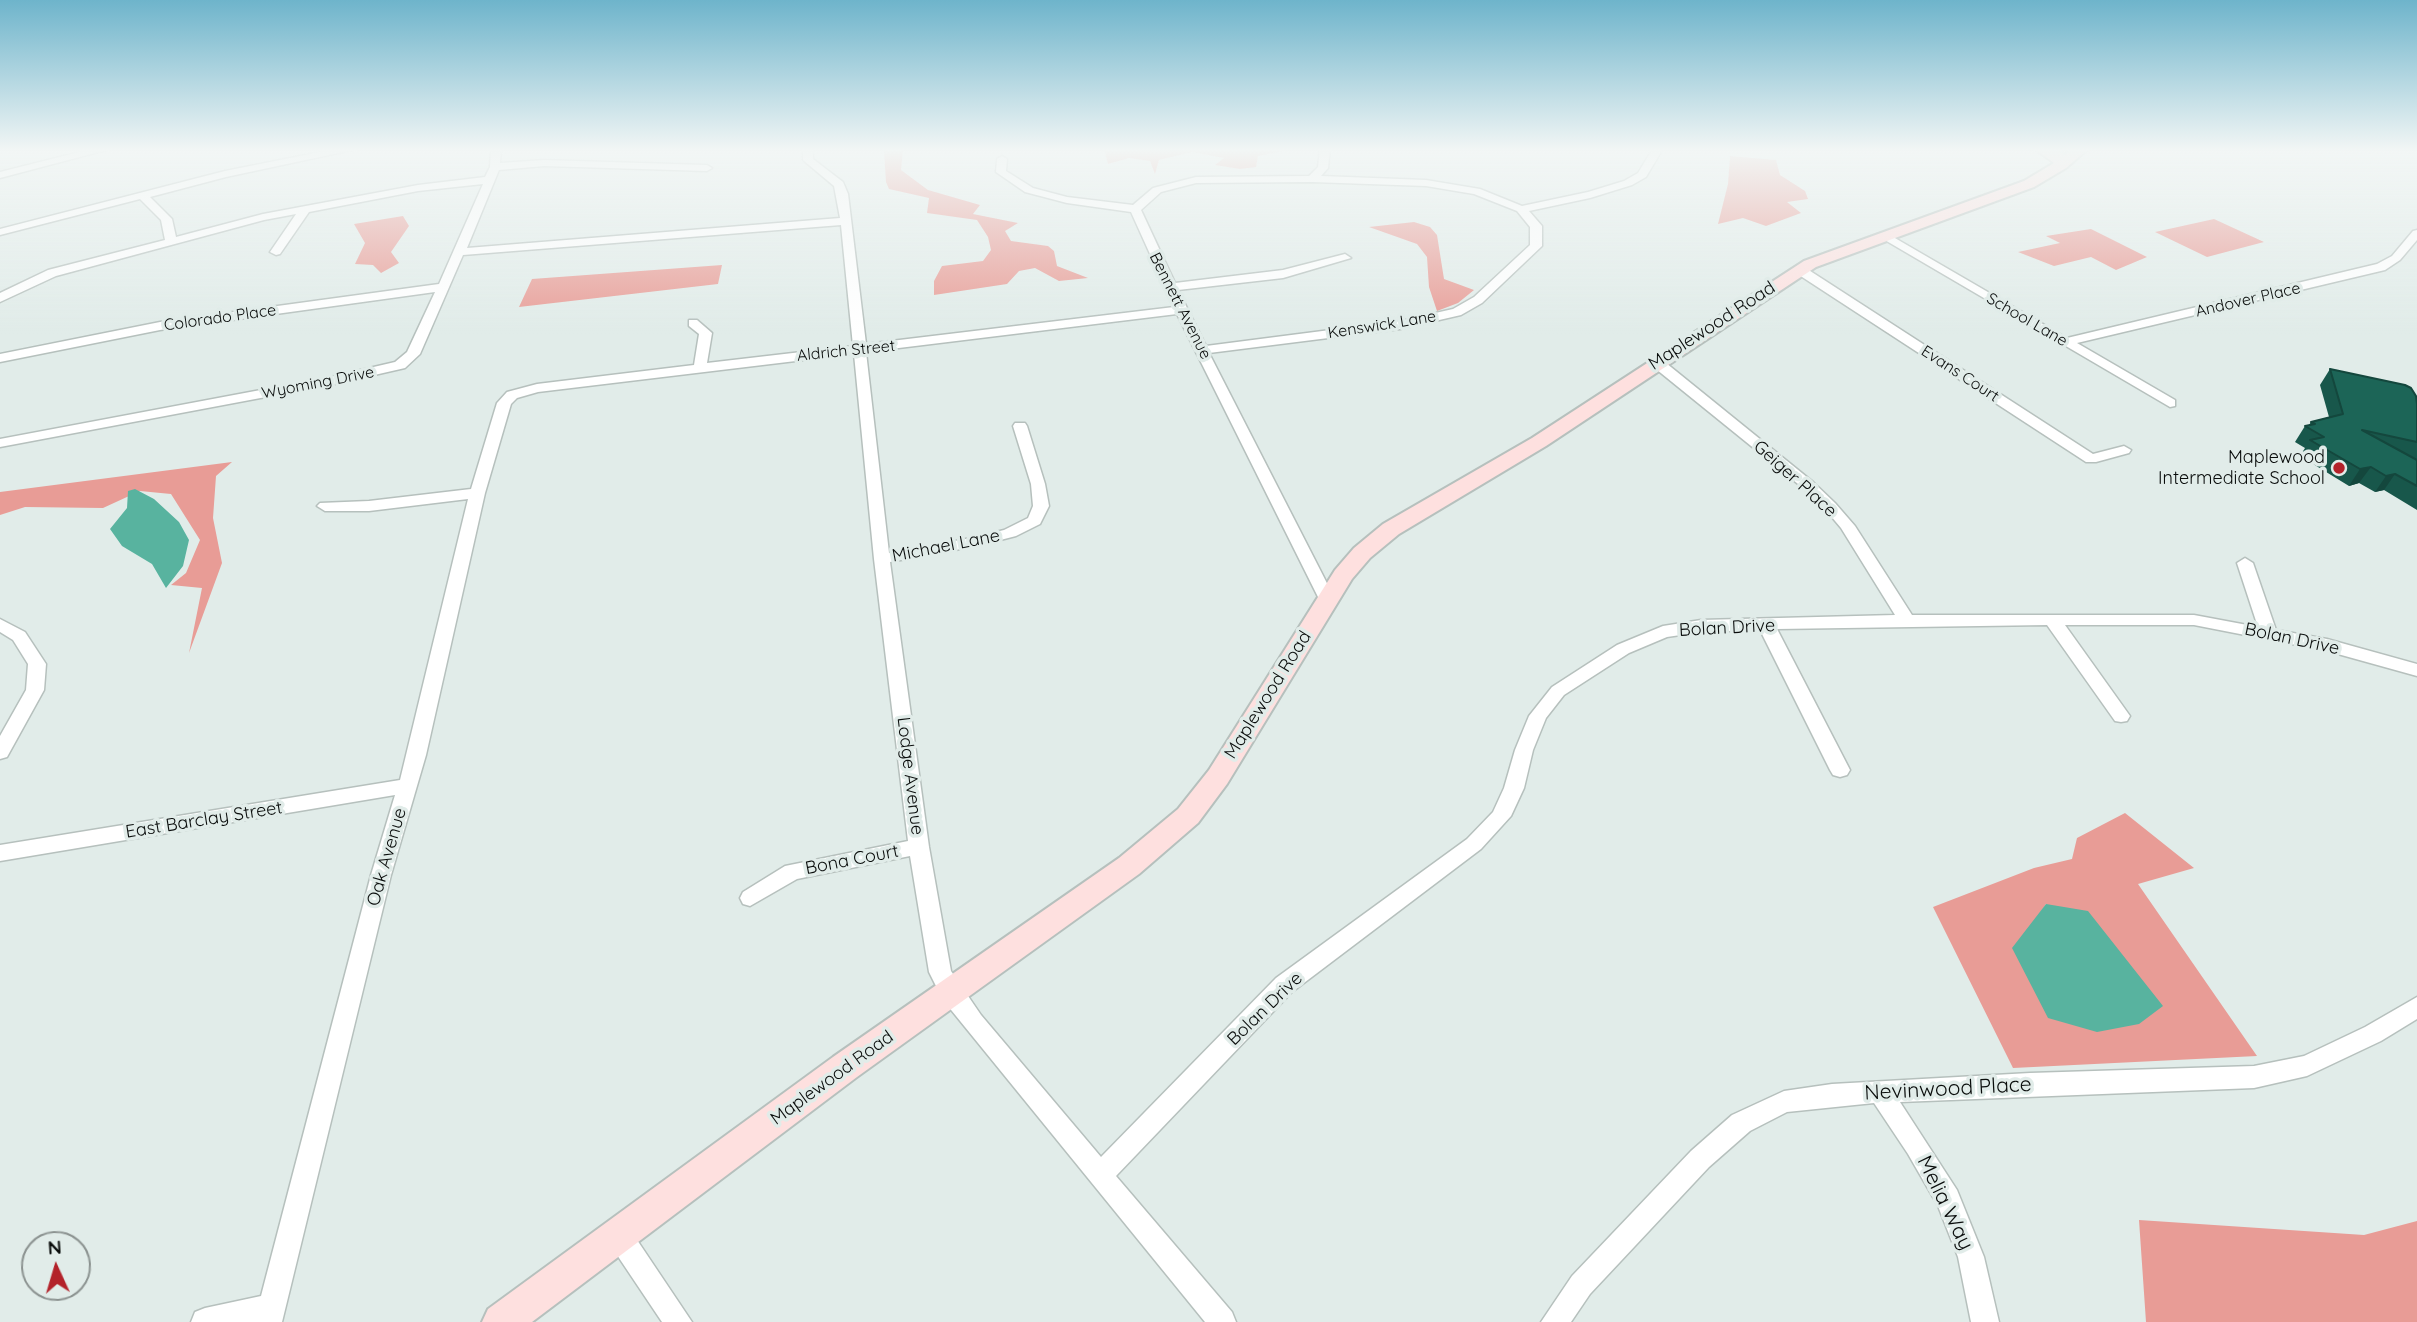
<!DOCTYPE html>
<html>
<head>
<meta charset="utf-8">
<style>
	body { margin:0 }
	#map { position:relative; width:2417px; height:1322px; overflow:hidden; background:#e1ece9; font-family:Quicksand,sans-serif }
	canvas { display:block }
	.north { position:absolute; left:21px; top:1231px; width:70px; height:70px; box-sizing:border-box; background:#e1ece9; border:2px solid #8b9290; border-radius:50%; rotate:356deg; font-size:19px; font-weight:700; line-height:28px; text-align:center; color:#090c0b }
	.north::after { content:''; display:block; margin:auto; width:24px; height:32px; background:#b3222a; clip-path:polygon(50% 0,100% 100%,50% 72%,0 100%) }
</style>
</head>
<body>
<div id="map">
<canvas width="2417" height="1322"></canvas>
<div class="north">N</div>
</div>
<script>
const ctx = document.querySelector('canvas').getContext('2d');
ctx.lineJoin = 'round';
function fill(path, color) {
  ctx.fillStyle = color;
  ctx.fill(path, 'evenodd');
}
function shape(rows) {
  const path = new Path2D();
  for (const r of rows) {
    path.moveTo(r[0], r[1]);
    for (let i = 2; i < r.length; i += 2) path.lineTo(r[i], r[i + 1]);
  }
  return path;
}
function strokePath(path, color, width, dash) {
  ctx.strokeStyle = color;
  ctx.lineWidth = width;
  ctx.lineCap = dash ? 'butt' : 'round';
  ctx.setLineDash(dash || []);
  ctx.stroke(path);
}
function write(font, color, halo, rows, align = 'center') {
  ctx.font = font + ' Quicksand,sans-serif';
  ctx.lineWidth = 7;
  ctx.setLineDash([]);
  ctx.textBaseline = 'middle';
  ctx.strokeStyle = halo;
  ctx.fillStyle = color;
  for (const [text, x, y, turn = 0] of rows) {
    ctx.save();
    ctx.translate(x, y);
    ctx.rotate((+turn || 0) * Math.PI / 180);
    ctx.textAlign = isNaN(turn) ? turn : align;
    if (halo) ctx.strokeText(text, 0, 0);
    ctx.fillText(text, 0, 0);
    ctx.restore();
  }
}
const forest = shape([
	[888,149,903,149,901,170,928,190,980,205,973,214,1018,223,1005,231,1011,241,1048,246,1054,251,1057,266,1088,278,1059,281,1035,268,1019,271,1007,284,934,295,934,281,942,266,983,261,991,250,988,237,977,220,927,213,929,198,889,189,886,182,884,151],
	[1104,149,1152,151,1292,149,1258,156,1256,167,1240,169,1215,165,1224,158,1192,152,1159,160,1155,174,1150,161,1129,158,1108,164],
	[1730,156,1776,160,1780,175,1805,191,1808,199,1787,202,1801,213,1766,226,1743,218,1718,224,1728,184],
	[403,216,409,226,391,252,399,263,381,273,373,265,355,264,365,243,354,224],
	[2214,219,2264,242,2207,257,2155,232],
	[1414,222,1430,227,1437,235,1444,279,1474,290,1458,303,1437,311,1429,287,1427,257,1417,244,1369,227],
	[2091,229,2147,257,2116,270,2091,257,2054,266,2018,252,2060,243,2046,236],
	[722,265,718,284,519,307,532,279],
	[232,462,216,476,213,518,222,563,189,653,202,588,171,585,186,573,200,540,171,494,140,491,103,508,25,507,0,515,0,492],
	[2125,813,2194,868,2138,884,2257,1056,2013,1068,1933,907,2034,868,2072,859,2077,838],
	[2046,904,2139,1024,2036,919],
	[2139,1220,2364,1235,2417,1221,2417,1322,2146,1322]
]);
const water = shape([
	[135,489,154,499,179,522,189,540,183,566,166,588,152,564,122,546,110,529,127,508,128,491],
	[2046,904,2088,911,2163,1006,2139,1024,2097,1032,2048,1018,2012,948]
]);
const street = shape([
	[91,149,110,149,0,178,0,172,91,149],
	[335,149,357,149,226,177,150,197,172,219,176,237,263,214,418,185,485,177,490,167,491,149,501,149,500,163,544,160,707,165,712,168,707,171,544,166,499,170,467,248,840,218,834,186,803,160,803,149,813,149,813,159,843,182,848,194,866,344,1174,307,1131,212,1067,203,1025,192,996,172,997,159,1002,156,1007,159,1006,171,1033,188,1067,197,1133,205,1153,188,1196,177,1309,176,1318,167,1320,149,1330,149,1328,168,1321,176,1426,180,1480,189,1522,206,1588,192,1624,181,1638,173,1652,150,1660,150,1661,152,1646,177,1632,185,1590,198,1529,211,1542,226,1542,246,1482,303,1461,315,1400,329,1209,353,1335,599,1327,604,1319,599,1177,314,866,352,889,553,971,538,1004,530,1028,518,1033,506,1031,484,1013,426,1015,423,1025,423,1027,426,1045,484,1049,506,1040,524,1016,536,977,546,890,562,929,847,951,971,981,1015,1101,1157,1276,978,1467,839,1493,812,1504,788,1515,750,1529,716,1552,687,1617,645,1663,626,1701,620,1895,615,1841,528,1825,509,1803,488,1651,365,1651,359,1661,359,1813,482,1835,503,1855,526,1912,615,2194,615,2258,627,2237,563,2245,558,2253,563,2276,630,2327,639,2417,664,2417,676,2327,651,2194,625,2065,625,2130,716,2127,721,2121,722,2115,721,2047,625,1777,629,1850,770,1847,775,1840,777,1833,775,1830,770,1760,630,1701,632,1667,637,1629,653,1564,695,1546,718,1533,750,1524,788,1511,816,1481,849,1292,992,1116,1176,1232,1312,1236,1322,1205,1322,943,1000,929,972,910,856,797,879,750,906,743,904,740,898,743,892,785,866,908,841,874,559,854,354,538,392,517,398,511,404,485,493,426,755,391,875,282,1322,191,1322,195,1312,205,1308,261,1296,371,875,395,795,0,861,0,845,400,780,468,499,369,511,325,511,317,506,320,503,369,501,471,489,497,403,507,392,537,384,694,365,699,334,689,326,689,320,697,320,712,333,707,363,853,346,841,225,463,255,420,354,405,368,335,384,0,447,0,439,335,376,395,362,407,352,435,292,160,330,0,362,0,354,160,322,439,284,483,184,418,191,309,212,280,254,276,255,270,252,296,214,264,220,56,276,0,302,0,293,48,270,165,240,161,220,140,199,0,235,0,229,225,171,335,149],
	[1312,182,1426,186,1474,194,1517,211,1530,227,1530,245,1474,297,1453,309,1400,321,1206,346,1178,290,1283,278,1351,258,1345,254,1283,270,1175,283,1141,210,1161,192,1196,183,1312,182],
	[2417,230,2417,240,2400,260,2385,270,2077,343,2175,400,2175,406,2170,407,1878,236,1888,234,2067,338,2377,264,2392,256,2413,231,2417,230],
	[1796,267,1804,267,2093,454,2124,446,2131,450,2129,453,2096,462,2086,462,1796,273,1796,267],
	[0,619,25,632,46,664,44,690,7,757,0,759,0,736,26,690,28,664,13,640,0,632,0,619],
	[2417,997,2417,1019,2381,1041,2307,1076,2254,1088,1900,1102,1957,1190,1984,1257,1999,1322,1971,1322,1958,1257,1938,1206,1908,1154,1874,1103,1787,1112,1750,1131,1709,1167,1590,1294,1571,1322,1541,1322,1572,1276,1691,1151,1732,1115,1784,1091,1832,1084,2030,1073,2254,1066,2304,1056,2365,1027,2417,997],
	[618,1221,627,1225,692,1322,662,1322,609,1243,605,1234,609,1225,618,1221]
]);
const secondary = shape([
	[2035,149,2054,149,2065,155,2072,149,2088,149,2066,168,2034,187,1816,267,1546,446,1399,534,1370,558,1352,579,1227,784,1198,823,1139,874,857,1077,532,1322,482,1322,488,1309,833,1057,1119,858,1178,809,1209,770,1335,570,1354,548,1383,524,1532,438,1804,261,2024,181,2054,163,2035,149]
]);
const wall = shape([
	[2330,369,2417,404,2417,510,2384,490,2375,492,2359,483,2349,486,2300,456,2305,448,2295,442,2305,426,2309,425,2311,422,2329,417,2320,385]
]);
const shadedWall = shape([
	[2371,467,2359,483,2349,486,2360,469],
	[2395,474,2384,490,2375,492,2386,476]
]);
const building = shape([
	[2330,369,2405,385,2411,388,2416,396,2417,404,2417,442,2362,430,2417,460,2417,486,2395,474,2386,476,2371,467,2360,469,2310,440,2324,437,2305,426,2315,424,2311,422,2343,414,2330,369]
]);
const markers = [
	[2339,468,7,"#b3222a"]
];
const farStreetnames = [
	["Andover Place",2248,300,-13],
	["Bennett Avenue",1180,306,63],
	["Colorado Place",220,318,-8],
	["School Lane",2027,320,30],
	["Kenswick Lane",1382,325,-9],
	["Aldrich Street",846,351,-6],
	["Evans Court",1960,374,33],
	["Wyoming Drive",318,383,-11]
];
const streetNames = [
	["Maplewood Road",1712,326,-33],
	["Geiger Place",1795,479,42],
	["Michael Lane",946,546,-11],
	["Bolan Drive",1727,628,-3],
	["Bolan Drive",2292,639,12],
	["Maplewood Road",1268,695,-58],
	["Lodge Avenue",910,776,83],
	["East Barclay Street",204,820,-9],
	["Oak Avenue",387,857,-74],
	["Bona Court",852,860,-11],
	["Bolan Drive",1265,1009,-44],
	["Maplewood Road",832,1078,-36]
];
const poiNames = [
	["Maplewood",2325,458],
	["Intermediate School",2325,479]
];
const nearStreetnames = [
	["Nevinwood Place",1948,1089,-3],
	["Melia Way",1945,1203,64]
];
fill(forest, '#e89c96');
fill(water, '#58b39f');
strokePath(street, '#b6c0bd', 3);
strokePath(secondary, '#b6c0bd', 4);
fill(street, '#fff');
fill(secondary, '#fee0df');
fill(wall, '#18574b');
fill(shadedWall, '#14473d');
fill(building, '#1c6557');
strokePath(building, '#14473d', 2);
const sky = ctx.createLinearGradient(0, 0, 0, 334);
sky.addColorStop(0, '#6eb4cb');
sky.addColorStop(0.45, '#f2f6f5');
sky.addColorStop(1, '#f2f6f500');
ctx.fillStyle = sky;
ctx.fillRect(0, 0, 2417, 334);
for (const [x, y, r, color] of markers) {
  const dot = new Path2D();
  dot.arc(x, y, r, 0, 2 * Math.PI);
  ctx.fillStyle = color;
  ctx.fill(dot);
  strokePath(dot, '#e1ece9', 2.5);
}
write('16px', '#090c0b', '#e1ece9', farStreetnames);
write('18px', '#090c0b', '#e1ece9', streetNames);
write('18px', '#090c0b', '#e1ece9', poiNames, 'right');
write('21px', '#090c0b', '#e1ece9', nearStreetnames);
</script>
</body>
</html>
